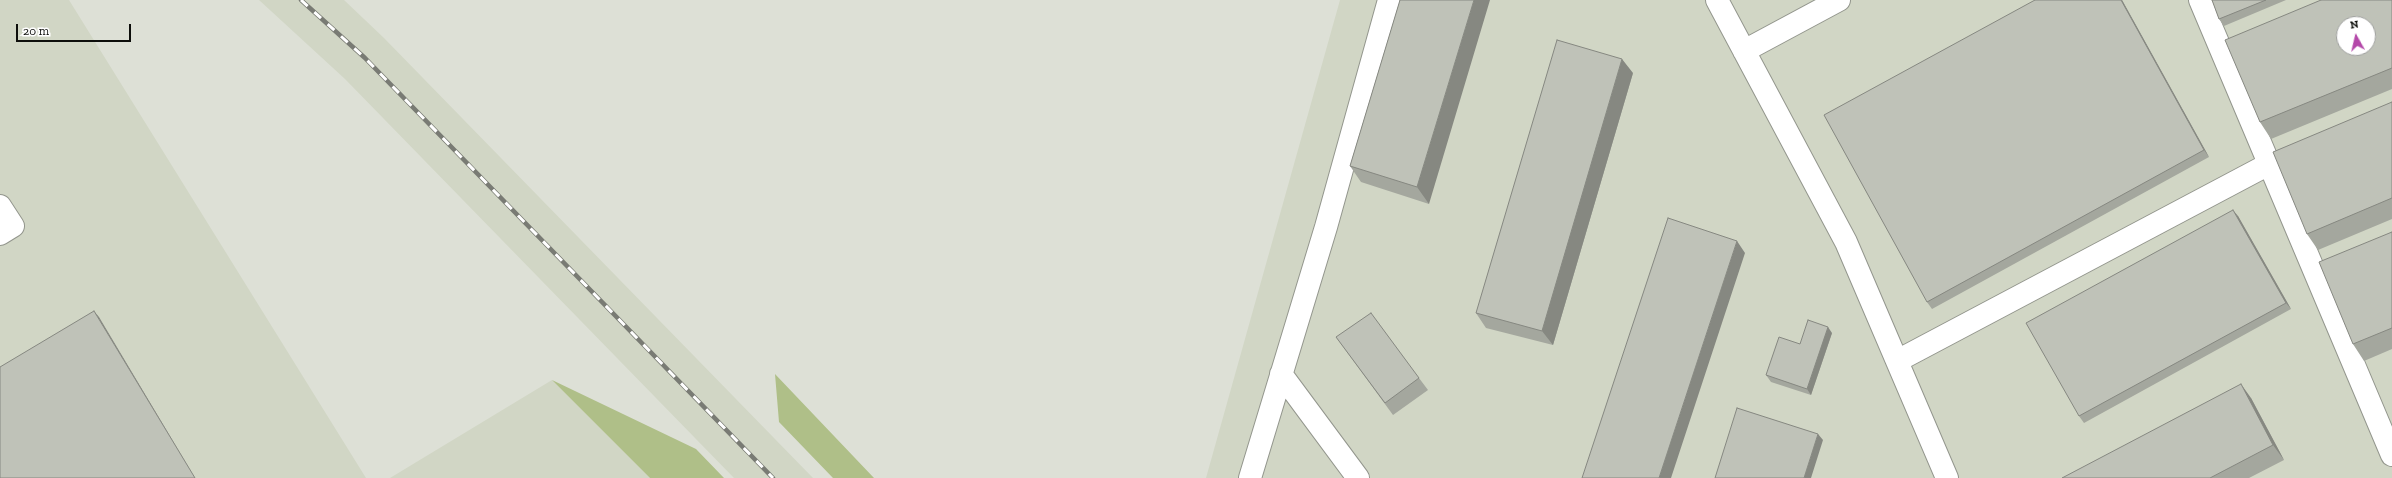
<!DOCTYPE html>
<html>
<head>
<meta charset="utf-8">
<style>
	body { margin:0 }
	#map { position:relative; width:2392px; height:478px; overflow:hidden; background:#dde0d6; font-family:"Zilla Slab",serif }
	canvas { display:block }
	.north { position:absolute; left:2336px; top:16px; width:40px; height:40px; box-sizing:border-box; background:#fff; border:1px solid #9e9f9d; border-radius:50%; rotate:352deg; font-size:11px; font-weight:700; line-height:16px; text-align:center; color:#0d0e0b }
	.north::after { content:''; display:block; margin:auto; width:14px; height:18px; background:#b448a9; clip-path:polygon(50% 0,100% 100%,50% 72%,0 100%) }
	.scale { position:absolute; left:16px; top:24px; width:115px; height:18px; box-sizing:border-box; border:2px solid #0d0e0b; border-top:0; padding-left:5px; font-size:12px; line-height:14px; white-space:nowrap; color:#0d0e0b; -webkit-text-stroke:3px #fff; paint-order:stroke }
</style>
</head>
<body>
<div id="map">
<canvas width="2392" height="478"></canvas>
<div class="north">N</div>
<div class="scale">20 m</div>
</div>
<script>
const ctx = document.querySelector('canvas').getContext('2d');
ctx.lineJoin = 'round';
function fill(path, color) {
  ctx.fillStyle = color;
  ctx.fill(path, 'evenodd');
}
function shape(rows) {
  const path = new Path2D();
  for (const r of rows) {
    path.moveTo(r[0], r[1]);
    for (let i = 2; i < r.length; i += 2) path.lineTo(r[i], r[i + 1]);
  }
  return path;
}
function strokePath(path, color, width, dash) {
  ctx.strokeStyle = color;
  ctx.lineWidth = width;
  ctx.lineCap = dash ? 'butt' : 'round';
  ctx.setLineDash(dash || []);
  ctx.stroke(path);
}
const built = shape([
	[0,0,69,0,366,478,0,478],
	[259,0,344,0,384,38,813,478,734,478,345,79],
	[1340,0,2392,0,2392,478,1206,478],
	[2344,24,2368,24,2368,48,2344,48],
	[552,380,650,478,390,478]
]);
const green = shape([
	[775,374,874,478,833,478,779,422],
	[552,380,696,449,724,478,650,478]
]);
const minor = shape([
	[1717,0,1846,242,1947,478],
	[2200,0,2392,455],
	[1744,51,1839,0],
	[0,206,13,226,0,234],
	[1897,361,2269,164],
	[1281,374,1358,478],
	[1250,478,1326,227,1389,0]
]);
const rail = shape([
	[301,0,365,58,773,478]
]);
const wall = shape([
	[1400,0,1429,204,1361,182,1350,166],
	[2122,0,2209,157,1932,309,1927,302],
	[2212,0,2286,0,2224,26,2219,19],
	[2392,0,2392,89,2271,139,2260,122],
	[1633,73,1553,345,1486,328,1476,313],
	[2392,102,2392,219,2318,250,2307,234],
	[2238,216,2291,309,2084,423,2079,416],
	[2392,232,2392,349,2364,361,2353,344],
	[1832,333,1811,395,1771,382,1766,375,1800,344],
	[1336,337,1419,378,1428,390,1393,415],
	[2251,398,2284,460,2249,478,2062,478]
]);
const shadedWall = shape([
	[1474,0,1490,0,1429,204,1417,187],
	[2121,0,2122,0,2209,157,2204,150],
	[1622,59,1633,73,1553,345,1542,331],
	[2233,210,2238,216,2291,309,2286,303],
	[1737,241,1745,253,1671,478,1659,478],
	[94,311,99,317,195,478],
	[1828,327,1832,333,1811,395,1807,389],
	[2241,384,2251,398,2284,460,2273,445],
	[1818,434,1823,440,1811,478,1804,478]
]);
const building = shape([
	[1400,0,1474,0,1417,187,1350,166,1400,0],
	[2035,0,2121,0,2204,150,1927,302,1824,115,2035,0],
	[2212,0,2266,0,2219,19,2212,0],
	[2321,0,2392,0,2392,68,2260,122,2225,40,2321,0],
	[2344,24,2368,24,2368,48,2344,48,2344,24],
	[1557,40,1622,59,1542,331,1476,313,1557,40],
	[2392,102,2392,198,2307,234,2273,152,2392,102],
	[2233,210,2286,303,2079,416,2026,323,2233,210],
	[1668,218,1737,241,1659,478,1582,478,1668,218],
	[2392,232,2392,328,2353,344,2319,262,2392,232],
	[94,311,195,478,0,478,0,367,94,311],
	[1371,313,1419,378,1385,403,1336,337,1371,313],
	[1808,320,1828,327,1807,389,1766,375,1779,337,1800,344,1808,320],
	[2241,384,2273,445,2210,478,2062,478,2241,384],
	[1737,408,1818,434,1804,478,1715,478,1737,408]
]);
fill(built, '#d1d6c5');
fill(green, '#afbf88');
strokePath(minor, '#93968d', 24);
strokePath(minor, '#fff', 22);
strokePath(rail, '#797b74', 4.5);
strokePath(rail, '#fff', 3, [9]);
fill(wall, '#a4a79e');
fill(shadedWall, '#868881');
fill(building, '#bfc2b8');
strokePath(building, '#868881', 1);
</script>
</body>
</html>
